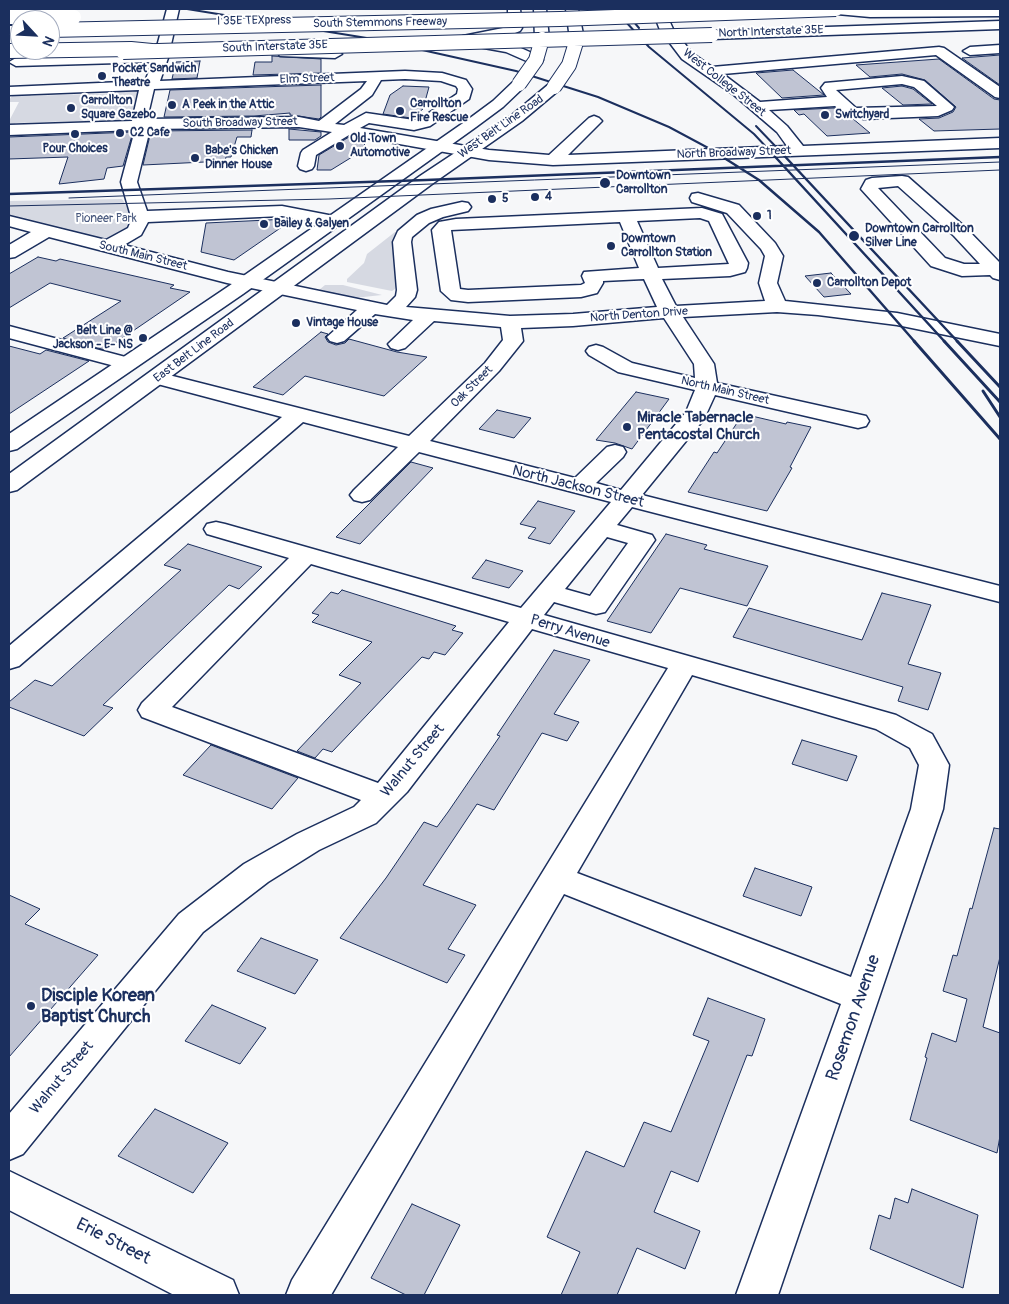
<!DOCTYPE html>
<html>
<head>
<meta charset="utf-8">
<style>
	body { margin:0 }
	#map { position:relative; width:1009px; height:1304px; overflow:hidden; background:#f6f7f9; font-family:Pangolin,sans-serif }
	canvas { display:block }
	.frame { position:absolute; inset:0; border:10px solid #1b2f5e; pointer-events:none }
	.north { position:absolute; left:10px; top:10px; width:50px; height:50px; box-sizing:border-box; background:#fff; border:1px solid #a4acbf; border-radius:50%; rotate:115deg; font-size:14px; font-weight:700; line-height:20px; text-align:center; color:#1b2f5e }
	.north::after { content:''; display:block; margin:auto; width:18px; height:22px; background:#1b2f5e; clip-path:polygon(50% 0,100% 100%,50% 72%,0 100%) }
</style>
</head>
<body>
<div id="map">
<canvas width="1009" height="1304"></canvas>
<div class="frame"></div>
<div class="north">N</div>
</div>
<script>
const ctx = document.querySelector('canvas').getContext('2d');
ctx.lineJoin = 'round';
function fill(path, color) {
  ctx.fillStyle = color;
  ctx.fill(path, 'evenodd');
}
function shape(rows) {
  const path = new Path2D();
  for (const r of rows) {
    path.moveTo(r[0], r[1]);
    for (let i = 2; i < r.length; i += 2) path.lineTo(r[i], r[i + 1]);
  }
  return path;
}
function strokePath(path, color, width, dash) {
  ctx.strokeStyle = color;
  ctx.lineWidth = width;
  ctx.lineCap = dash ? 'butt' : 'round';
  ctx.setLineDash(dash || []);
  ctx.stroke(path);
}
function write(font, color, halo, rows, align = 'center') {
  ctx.font = font + ' Pangolin,sans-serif';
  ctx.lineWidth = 4;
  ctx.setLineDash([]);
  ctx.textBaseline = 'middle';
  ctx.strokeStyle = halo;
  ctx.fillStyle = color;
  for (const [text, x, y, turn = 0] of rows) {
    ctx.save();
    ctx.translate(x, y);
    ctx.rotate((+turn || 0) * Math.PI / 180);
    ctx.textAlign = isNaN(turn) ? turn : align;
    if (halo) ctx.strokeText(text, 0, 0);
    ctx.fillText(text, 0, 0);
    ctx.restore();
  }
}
const green = shape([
	[125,89,141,90,133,120,130,121,110,123,106,120,15,123,16,125,9,127,9,121,19,102,9,102,9,100,12,96,18,93,34,93,30,96,117,93],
	[122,199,132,214,130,226,117,238,99,241,9,217,9,201],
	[395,232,398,232,394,239,397,285,395,289,392,291,347,282,347,279,364,263,367,254],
	[325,285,343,285,382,295,354,298,319,290]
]);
const building = shape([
	[1000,55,1000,85,962,58,1000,55],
	[272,56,321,59,321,73,253,75,255,62,272,62,272,56],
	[939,59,994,99,1000,100,1000,129,934,131,919,119,939,118,953,112,956,107,925,80,902,74,870,77,856,65,939,59],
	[200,61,197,78,172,79,176,62,200,61],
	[793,70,824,95,782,98,756,73,793,70],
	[321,85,321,117,319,119,290,115,290,113,254,116,164,117,170,90,321,85],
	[403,86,429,87,423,109,411,118,383,114,390,95,403,86],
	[902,86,913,89,932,104,903,105,882,88,902,86],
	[834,108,845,116,852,118,870,133,827,136,804,114,799,115,794,110,834,108],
	[289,129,321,132,321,136,315,140,289,140,289,129],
	[252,130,251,137,237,137,231,157,226,157,225,161,143,165,151,131,252,130],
	[133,132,123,166,107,168,104,179,59,184,68,157,9,159,9,137,133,132],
	[349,137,364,140,365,149,331,170,317,170,319,155,349,137],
	[288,219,292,220,234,260,201,252,206,223,288,219],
	[38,257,56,261,60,259,174,285,170,288,190,292,105,350,63,338,121,301,50,283,9,308,9,274,38,257],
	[831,273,851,294,824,297,805,276,831,273],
	[321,332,328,334,325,337,328,342,336,345,345,343,349,339,397,352,427,357,384,396,305,376,283,395,253,387,321,332],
	[9,346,40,354,46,350,89,361,9,414,9,346],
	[636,392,669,399,632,449,615,443,596,440,636,392],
	[497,410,531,418,514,438,479,429,497,410],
	[743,414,786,424,787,422,811,427,790,467,792,468,767,511,688,492,714,452,717,453,743,414],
	[411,462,433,468,360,544,336,537,411,462],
	[538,501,575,511,550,544,528,538,536,528,520,524,538,501],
	[666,534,707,545,704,549,768,566,747,606,680,588,651,633,607,621,666,534],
	[188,544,262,567,239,589,229,585,103,705,113,708,84,736,9,707,9,702,35,680,52,686,181,570,164,565,188,544],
	[486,560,523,571,509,588,472,578,486,560],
	[342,590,456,626,452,630,463,633,445,655,434,652,429,659,422,657,332,752,323,749,315,758,297,751,361,683,339,675,372,642,312,622,319,615,312,613,331,592,338,594,342,590],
	[882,593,931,605,908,664,941,673,928,710,898,701,903,687,733,637,749,608,862,640,882,593],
	[554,650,590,660,554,714,579,722,567,741,542,733,494,810,477,804,423,885,476,905,448,949,465,955,447,983,340,938,386,878,424,822,437,827,448,812,500,736,497,735,554,650],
	[802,740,857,756,847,781,792,764,802,740],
	[211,745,298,778,272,809,183,775,211,745],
	[994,828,1000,829,1000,957,983,1027,1000,1033,1000,1136,997,1153,910,1120,927,1058,925,1057,932,1033,956,1042,967,999,943,991,953,955,957,956,970,908,972,909,994,828],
	[755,868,812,887,801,916,743,896,755,868],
	[9,895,40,909,25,924,98,955,9,1057,9,895],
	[261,938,318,960,295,994,237,971,261,938],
	[708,998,765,1019,752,1056,747,1055,698,1182,671,1171,654,1212,700,1231,685,1269,637,1248,617,1295,561,1295,580,1252,547,1237,586,1151,624,1167,644,1122,671,1132,709,1041,693,1035,708,998],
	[212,1005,266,1028,240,1064,185,1041,212,1005],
	[155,1109,228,1143,193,1193,118,1156,155,1109],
	[912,1189,978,1215,963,1288,870,1249,879,1215,890,1219,895,1198,908,1203,912,1189],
	[412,1204,460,1225,424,1295,406,1295,371,1278,412,1204]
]);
const minor = shape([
	[167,9,179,9,168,58,160,81,405,71,442,73,466,80,472,89,469,99,430,126,414,130,369,123,360,128,489,150,549,155,589,118,594,116,599,118,602,121,568,155,787,146,777,132,734,95,682,59,660,30,652,9,664,9,673,29,692,53,712,67,939,47,944,48,1000,87,1000,98,995,97,936,55,723,74,760,102,827,97,821,88,825,83,902,76,924,81,954,107,952,110,938,116,864,119,846,115,835,106,769,110,787,126,803,146,1000,138,1000,148,553,165,489,160,349,135,316,155,314,166,312,169,306,171,300,169,298,166,301,153,303,150,332,132,299,127,150,129,137,182,147,211,282,206,339,217,342,221,339,225,333,226,282,216,148,222,141,235,124,245,228,272,387,305,396,296,397,290,393,242,398,231,417,215,431,209,462,202,468,203,471,207,468,211,443,217,429,223,412,237,411,242,417,290,415,297,406,307,510,316,573,314,657,307,644,279,603,281,603,283,597,293,581,297,468,302,451,300,441,291,432,230,439,222,456,219,702,208,722,214,748,263,747,268,745,272,730,276,662,279,676,306,765,301,759,283,765,256,761,249,727,213,692,202,690,198,692,194,698,193,739,205,775,243,783,256,777,283,785,301,897,313,1000,334,1000,346,897,325,818,315,777,312,683,317,714,364,717,383,866,416,869,421,866,426,858,428,715,395,704,419,642,495,1000,586,1000,602,632,507,617,525,652,535,655,540,605,612,596,614,554,602,544,615,896,715,932,734,949,765,943,809,778,1295,736,1295,841,1004,564,894,331,1295,286,1295,292,1280,668,668,532,629,407,792,376,823,319,850,268,882,203,932,23,1154,9,1160,9,1114,179,914,244,864,297,834,354,807,361,800,142,717,138,710,142,703,289,558,207,534,204,529,207,524,216,522,225,524,521,608,611,502,419,452,370,500,362,502,354,500,350,495,354,490,398,447,303,422,19,666,9,669,9,646,282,417,150,382,146,378,150,374,157,372,409,436,485,363,503,340,501,327,434,321,405,348,398,350,391,348,388,344,413,320,375,314,344,341,337,343,330,341,327,337,357,310,227,283,49,237,15,257,9,258,9,245,31,232,9,226,9,216,106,240,128,228,131,221,130,213,121,182,135,130,9,135,9,125,132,121,139,90,9,95,9,87,145,81,153,62,16,66,9,62,16,58,155,54,167,9],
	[405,79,441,81,456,86,458,89,457,94,420,119,414,120,366,113,344,125,335,124,372,95,381,80,405,79],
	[367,81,361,89,319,121,299,117,147,119,154,89,367,81],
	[902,84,914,87,937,106,856,108,836,90,902,84],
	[700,218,709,221,729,264,658,268,637,221,700,218],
	[620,222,639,268,584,272,582,276,585,283,581,285,468,290,460,289,451,230,620,222],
	[664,318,694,364,695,378,632,363,603,347,596,345,589,347,586,351,589,355,618,372,695,390,686,412,621,490,596,483,623,457,626,452,623,447,615,445,607,447,575,478,430,441,499,371,523,341,521,328,573,326,664,318],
	[607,537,628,543,590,596,565,589,607,537],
	[311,564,509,622,378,783,172,707,311,564],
	[692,675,876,729,910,748,919,765,911,809,851,977,577,873,692,675],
	[1000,45,1000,53,970,55,963,51,970,47,1000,45],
	[285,49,335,50,342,54,335,58,280,56,278,53,280,50,285,49],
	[902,176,908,177,966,228,1000,263,1000,280,993,278,990,275,962,276,931,266,861,189,866,180,872,178,902,176],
	[898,186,954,236,980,264,964,264,945,258,878,188,898,186],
	[9,326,133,359,136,363,133,367,126,369,9,338,9,326],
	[9,1171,233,1280,239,1295,174,1295,9,1210,9,1171]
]);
const major = shape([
	[508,9,520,9,522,28,520,31,505,37,486,40,514,45,541,57,543,60,541,63,531,63,506,52,473,46,472,43,463,44,456,40,463,36,508,27,508,9],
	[534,9,546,9,549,39,547,42,542,43,535,39,534,9],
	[566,9,578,9,584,39,582,42,577,43,570,39,566,9],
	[1000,21,1000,29,712,39,705,35,712,31,1000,21],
	[519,80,524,81,526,84,524,87,503,107,476,127,243,294,17,449,9,451,9,434,229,286,466,121,493,101,514,81,519,80],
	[554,83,559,84,561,87,559,90,522,121,432,184,17,490,9,492,9,474,420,176,512,115,549,84,554,83]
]);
const highway = shape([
	[820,9,1000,9,1000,16,870,17,826,13,822,12,820,9],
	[9,26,20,26,20,34,9,34,9,26]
]);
const tram = shape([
	[69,198,1000,162],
	[9,206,329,199,1000,170]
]);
const railFar2 = shape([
	[187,9,373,39,516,71,598,97,669,127,712,150],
	[614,9,649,47,754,134,769,150],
	[623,9,639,28],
	[756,126,779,150]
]);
const railFar1 = shape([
	[710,149,759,180,819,232,915,342],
	[768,149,945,342],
	[778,149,958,342],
	[9,194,426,180,1000,157]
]);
const rail = shape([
	[914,341,1000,439],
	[944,341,1000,402],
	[957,341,1000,387],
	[983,391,1000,417]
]);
const majorBridge = shape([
	[123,52,712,35],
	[519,84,536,60,542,39],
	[554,87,569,65,577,39]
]);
const highwayBridge = shape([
	[9,17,74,17],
	[50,30,560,19,836,9],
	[9,51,131,49,152,51]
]);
const markers = [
	[102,76,5,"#1b2f5e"],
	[172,105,5,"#1b2f5e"],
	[71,108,5,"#1b2f5e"],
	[400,111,5,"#1b2f5e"],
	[825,115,5,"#1b2f5e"],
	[120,133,5,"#1b2f5e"],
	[75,134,5,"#1b2f5e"],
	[340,146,5,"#1b2f5e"],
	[195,158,5,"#1b2f5e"],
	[605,183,6,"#1b2f5e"],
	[535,197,5,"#1b2f5e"],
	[492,199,5,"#1b2f5e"],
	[757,216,5,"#1b2f5e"],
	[264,224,5,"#1b2f5e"],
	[854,236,6,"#1b2f5e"],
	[611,246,5,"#1b2f5e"],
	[817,283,5,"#1b2f5e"],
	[296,323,5,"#1b2f5e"],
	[143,338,5,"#1b2f5e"],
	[627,427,5,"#1b2f5e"],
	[31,1006,5,"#1b2f5e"]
];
const farStreetnames = [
	["I 35E TEXpress",254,21,-1],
	["South Stemmons Freeway",380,23,-1],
	["North Interstate 35E",771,32,-2],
	["South Interstate 35E",275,47,-2],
	["Elm Street",307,79,-2],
	["West College Street",724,83,38],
	["South Broadway Street",240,123,-1],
	["West Belt Line Road",501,127,-35],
	["North Broadway Street",734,153,-2],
	["South Main Street",143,256,14],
	["North Denton Drive",639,315,-4],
	["East Belt Line Road",194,351,-37],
	["Oak Street",472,387,-45],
	["North Main Street",725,391,13]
];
const farPoinames = [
	["Pocket Sandwich",112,69],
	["Theatre",112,83],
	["Carrollton",81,101],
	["Square Gazebo",81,115],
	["Carrollton",410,104],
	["Fire Rescue",410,118],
	["A Peek in the Attic",182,105],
	["Switchyard",835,115],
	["C2 Cafe",130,133],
	["Old Town",350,139],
	["Automotive",350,153],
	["Pour Choices",75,149,"center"],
	["Babe's Chicken",205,151],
	["Dinner House",205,165],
	["Downtown",616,176],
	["Carrollton",616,190],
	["4",545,197],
	["5",502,199],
	["1",767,216],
	["Bailey & Galyen",274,224],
	["Downtown Carrollton",865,229],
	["Silver Line",865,243],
	["Downtown",621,239],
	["Carrollton Station",621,253],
	["Carrollton Depot",827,283],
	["Vintage House",306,323],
	["Belt Line @",133,331,"right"],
	["Jackson - E- NS",133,345,"right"]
];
const farParknames = [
	["Pioneer Park",106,219]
];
const poiNames = [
	["Miracle Tabernacle",637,418],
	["Pentacostal Church",637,435]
];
const streetNames = [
	["North Jackson Street",578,487,14],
	["Perry Avenue",570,632,17],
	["Walnut Street",413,761,-50],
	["Walnut Street",62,1078,-50]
];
const nearPoinames = [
	["Disciple Korean",41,996],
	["Baptist Church",41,1017]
];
const nearStreetnames = [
	["Rosemon Avenue",854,1018,-71],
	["Erie Street",113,1242,27]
];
fill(green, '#d6d9e2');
fill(building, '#c0c4d3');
strokePath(building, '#1b2f5e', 1);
strokePath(minor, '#1b2f5e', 3);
strokePath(major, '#1b2f5e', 3);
strokePath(highway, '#1b2f5e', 3);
fill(minor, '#fff');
fill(major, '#fff');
fill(highway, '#fff');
strokePath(tram, '#1b2f5e', 1);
strokePath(railFar2, '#1b2f5e', 2);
strokePath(railFar1, '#1b2f5e', 2.5);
strokePath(rail, '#1b2f5e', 3);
strokePath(majorBridge, '#1b2f5e', 16, []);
strokePath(highwayBridge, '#1b2f5e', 16, []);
strokePath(majorBridge, '#fff', 14);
strokePath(highwayBridge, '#fff', 14);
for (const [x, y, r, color] of markers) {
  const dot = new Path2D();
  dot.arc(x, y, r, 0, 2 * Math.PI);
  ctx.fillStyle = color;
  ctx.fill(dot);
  strokePath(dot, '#fff', 2);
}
write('12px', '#1b2f5e', '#fff', farStreetnames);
write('bold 12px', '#1b2f5e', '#fff', farPoinames, 'left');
write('12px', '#4a5a7f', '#fff', farParknames);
write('bold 15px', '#1b2f5e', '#fff', poiNames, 'left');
write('15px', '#1b2f5e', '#fff', streetNames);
write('bold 18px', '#1b2f5e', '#fff', nearPoinames, 'left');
write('18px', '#1b2f5e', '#fff', nearStreetnames);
</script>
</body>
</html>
